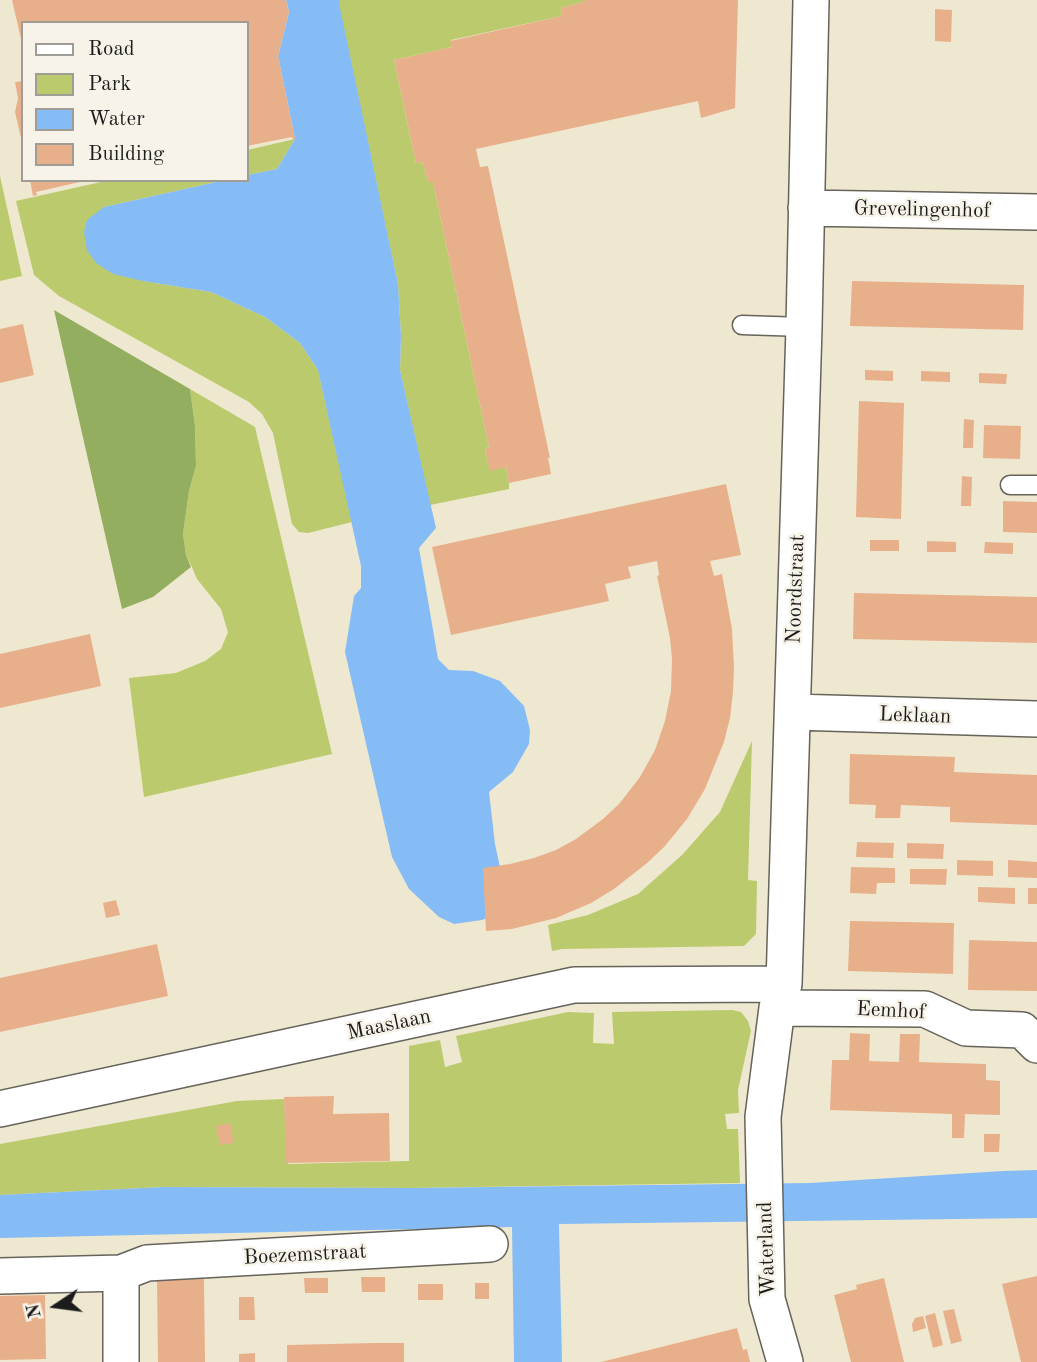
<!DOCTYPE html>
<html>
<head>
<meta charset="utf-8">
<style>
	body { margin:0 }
	#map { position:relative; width:1037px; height:1362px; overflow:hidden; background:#efe8d0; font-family:"Old Standard TT",serif }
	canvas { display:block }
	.legend { position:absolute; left:21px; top:21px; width:228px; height:161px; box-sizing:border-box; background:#f7f3e8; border:2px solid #9f9d96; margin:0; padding:9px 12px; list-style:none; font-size:21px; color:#1c1c1c }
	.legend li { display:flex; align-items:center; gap:14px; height:35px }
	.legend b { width:35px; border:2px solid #9f9d96 }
	.north { position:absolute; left:21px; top:1271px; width:70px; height:70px; -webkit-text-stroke:5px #f7f3e8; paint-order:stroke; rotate:257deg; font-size:19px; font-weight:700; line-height:28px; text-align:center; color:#1c1c1c }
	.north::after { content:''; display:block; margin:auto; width:24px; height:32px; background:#1c1c1c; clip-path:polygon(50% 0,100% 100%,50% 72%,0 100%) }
</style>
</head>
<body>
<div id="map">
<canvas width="1037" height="1362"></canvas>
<ul class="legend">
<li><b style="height:9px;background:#fff"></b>Road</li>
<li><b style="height:19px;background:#bbca6c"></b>Park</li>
<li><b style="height:19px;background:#86bcf5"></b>Water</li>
<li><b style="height:19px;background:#e8af8b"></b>Building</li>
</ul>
<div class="north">N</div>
</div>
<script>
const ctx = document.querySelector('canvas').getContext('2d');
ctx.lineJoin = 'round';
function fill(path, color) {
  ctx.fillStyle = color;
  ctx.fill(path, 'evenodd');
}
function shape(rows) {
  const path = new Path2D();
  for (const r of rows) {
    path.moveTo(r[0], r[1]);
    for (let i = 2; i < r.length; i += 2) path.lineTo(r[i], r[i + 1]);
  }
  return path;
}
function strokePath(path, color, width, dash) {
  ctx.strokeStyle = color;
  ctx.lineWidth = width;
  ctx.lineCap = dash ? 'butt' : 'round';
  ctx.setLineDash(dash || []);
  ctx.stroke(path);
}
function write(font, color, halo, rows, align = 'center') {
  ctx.font = font + ' "Old Standard TT",serif';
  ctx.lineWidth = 5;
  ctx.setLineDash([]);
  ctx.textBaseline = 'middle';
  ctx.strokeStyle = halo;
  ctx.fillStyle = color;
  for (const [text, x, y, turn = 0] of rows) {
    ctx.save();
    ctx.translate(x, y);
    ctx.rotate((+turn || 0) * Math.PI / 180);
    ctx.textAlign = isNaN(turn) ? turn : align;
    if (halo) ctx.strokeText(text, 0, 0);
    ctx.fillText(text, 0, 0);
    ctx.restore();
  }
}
const green = shape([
	[339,0,584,0,584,2,561,8,562,16,451,40,452,47,394,60,416,163,423,162,428,182,433,182,489,447,485,449,490,470,506,467,509,483,509,489,430,505,400,370,401,336,398,284,338,3],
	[295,139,277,169,247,175,247,150],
	[0,176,22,276,0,281],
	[110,180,225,180,104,207,143,281,211,292,265,317,300,343,318,370,352,522,308,533,299,532,292,524,273,433,262,414,249,402,59,296,34,275,16,201],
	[190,389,255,427,332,754,144,797,129,678,176,673,205,661,221,649,228,632,221,609,197,579,192,567,186,555,183,534,189,491,196,466,195,426],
	[752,741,748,880,757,881,756,934,744,946,562,949,552,951,548,925,588,915,638,894,682,855,720,812],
	[732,1010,741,1012,748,1021,751,1031,738,1090,739,1113,725,1114,727,1129,738,1129,740,1183,411,1188,164,1187,0,1195,0,1144,237,1101,284,1099,288,1164,409,1161,409,1046,440,1040,445,1067,462,1062,456,1036,568,1012,594,1013,593,1043,614,1044,612,1012]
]);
const forest = shape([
	[54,310,190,389,195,426,196,466,189,491,183,534,186,555,191,567,153,597,122,609]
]);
const water = shape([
	[286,0,339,0,339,3,398,284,401,336,400,370,436,528,419,548,438,659,449,670,473,671,500,681,524,706,530,730,529,744,513,772,489,792,495,844,507,900,501,912,482,920,454,924,439,917,409,889,392,857,345,652,354,596,361,588,361,566,318,370,300,343,265,317,211,292,143,281,113,274,96,263,87,250,84,232,87,220,104,207,225,180,247,180,247,175,277,169,295,139,278,56,289,12],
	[1037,1170,1037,1218,559,1224,562,1362,514,1362,512,1227,0,1238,0,1195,164,1187,411,1188,810,1183,1003,1171]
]);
const building = shape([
	[12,0,286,0,289,12,278,56,295,139,293,140,292,137,247,146,247,23,23,23,22,43],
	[584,0,738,0,735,108,701,118,698,101,476,149,480,167,488,166,550,458,548,458,551,474,509,483,506,467,490,471,485,449,489,447,433,182,428,182,423,162,416,163,394,60,452,47,450,41,562,16,561,8,584,2],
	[935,9,952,10,951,42,935,41],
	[23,81,23,142,22,142,15,112,18,98,15,82],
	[30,180,84,180,84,181,36,192,37,195,33,196],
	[852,281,1024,285,1023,330,850,326],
	[23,324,34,375,0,383,0,329],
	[865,370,893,371,893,381,865,380],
	[921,371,950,372,950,382,921,381],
	[979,373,1007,374,1006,384,979,383],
	[859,401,904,403,901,519,856,517],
	[964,419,974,420,973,448,963,448],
	[984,425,1021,426,1020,459,983,458],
	[962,476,972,477,971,506,961,506],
	[726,484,741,555,710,561,714,576,722,574,732,629,734,667,733,692,730,718,724,742,705,789,687,819,664,847,646,864,614,889,591,903,556,918,512,929,486,931,483,868,510,864,534,858,556,850,576,839,603,819,619,804,640,777,655,750,665,721,671,691,672,659,670,638,657,576,659,575,657,561,628,567,631,578,605,584,609,601,451,635,432,547],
	[1003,501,1037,502,1037,533,1003,532],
	[870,540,899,540,899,551,870,551],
	[927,541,956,542,956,552,927,552],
	[985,542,1013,543,1013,554,984,553],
	[854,593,1037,597,1037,643,853,639],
	[90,634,101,686,0,708,0,654],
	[850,754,955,757,954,772,1037,775,1037,825,950,822,950,807,901,805,900,818,875,818,876,805,849,804],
	[857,842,894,843,893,858,856,857],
	[907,843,944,844,943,859,907,858],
	[957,860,993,861,993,876,957,875],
	[1008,860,1037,862,1037,878,1008,877],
	[851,867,895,868,895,883,877,883,876,894,850,893],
	[910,869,947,869,946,885,910,884],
	[978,887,1015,888,1015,904,978,902],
	[1028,888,1037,888,1037,904,1028,904],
	[116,900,120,915,106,918,103,903],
	[850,921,954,923,953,974,848,971],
	[969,940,1037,942,1037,991,968,990],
	[157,944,168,996,0,1032,0,978],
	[850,1033,870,1034,869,1061,899,1062,900,1034,920,1034,919,1062,986,1064,986,1080,1000,1081,1000,1115,965,1114,964,1138,952,1138,952,1114,830,1110,832,1060,849,1060],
	[334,1096,333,1114,389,1113,390,1161,286,1163,284,1097],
	[230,1123,234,1143,220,1145,216,1126],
	[984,1134,1000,1134,999,1152,984,1152],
	[1037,1276,1037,1362,1021,1362,1002,1284],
	[361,1277,385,1277,385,1292,362,1292],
	[304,1278,328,1278,328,1293,305,1293],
	[884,1278,904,1362,851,1362,834,1295,857,1289,856,1285],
	[204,1279,205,1362,158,1362,157,1280],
	[475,1283,489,1283,489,1299,475,1299],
	[418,1284,443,1284,443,1300,418,1300],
	[45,1295,46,1359,0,1360,0,1296],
	[239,1297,254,1297,255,1320,239,1320],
	[954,1309,962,1341,951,1344,943,1311],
	[935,1313,943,1345,933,1348,925,1316],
	[923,1316,926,1328,913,1332,912,1324,915,1318],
	[737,1328,743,1350,747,1349,750,1362,601,1362],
	[374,1343,404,1343,404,1362,287,1362,287,1345],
	[255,1353,255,1362,239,1362,239,1354]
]);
const lane = shape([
	[742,325,804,327],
	[1010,485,1037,485]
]);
const street = shape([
	[806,208,1037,212],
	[793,712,1037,719],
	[777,1008,925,1009,966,1028,1022,1030,1037,1045],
	[0,1109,574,985,784,984],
	[121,1273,147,1263,490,1244],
	[0,1276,121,1273,121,1362],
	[785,1362,767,1299,763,1117,777,1008,784,984,804,327,811,0]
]);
const streetNames = [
	["Grevelingenhof",922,210,1],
	["Noordstraat",796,589,-88],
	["Leklaan",915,716,2],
	["Eemhof",891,1011,3],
	["Maaslaan",389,1025,-12],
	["Waterland",767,1249,-92],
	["Boezemstraat",305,1255,-3]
];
fill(green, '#bbca6c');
fill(forest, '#94ae60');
fill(water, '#86bcf5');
fill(building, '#e8af8b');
strokePath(lane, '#66635b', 21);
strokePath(street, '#66635b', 38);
strokePath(lane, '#fff', 18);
strokePath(street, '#fff', 35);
write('21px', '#1c1c1c', '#f7f3e8', streetNames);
</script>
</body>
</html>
